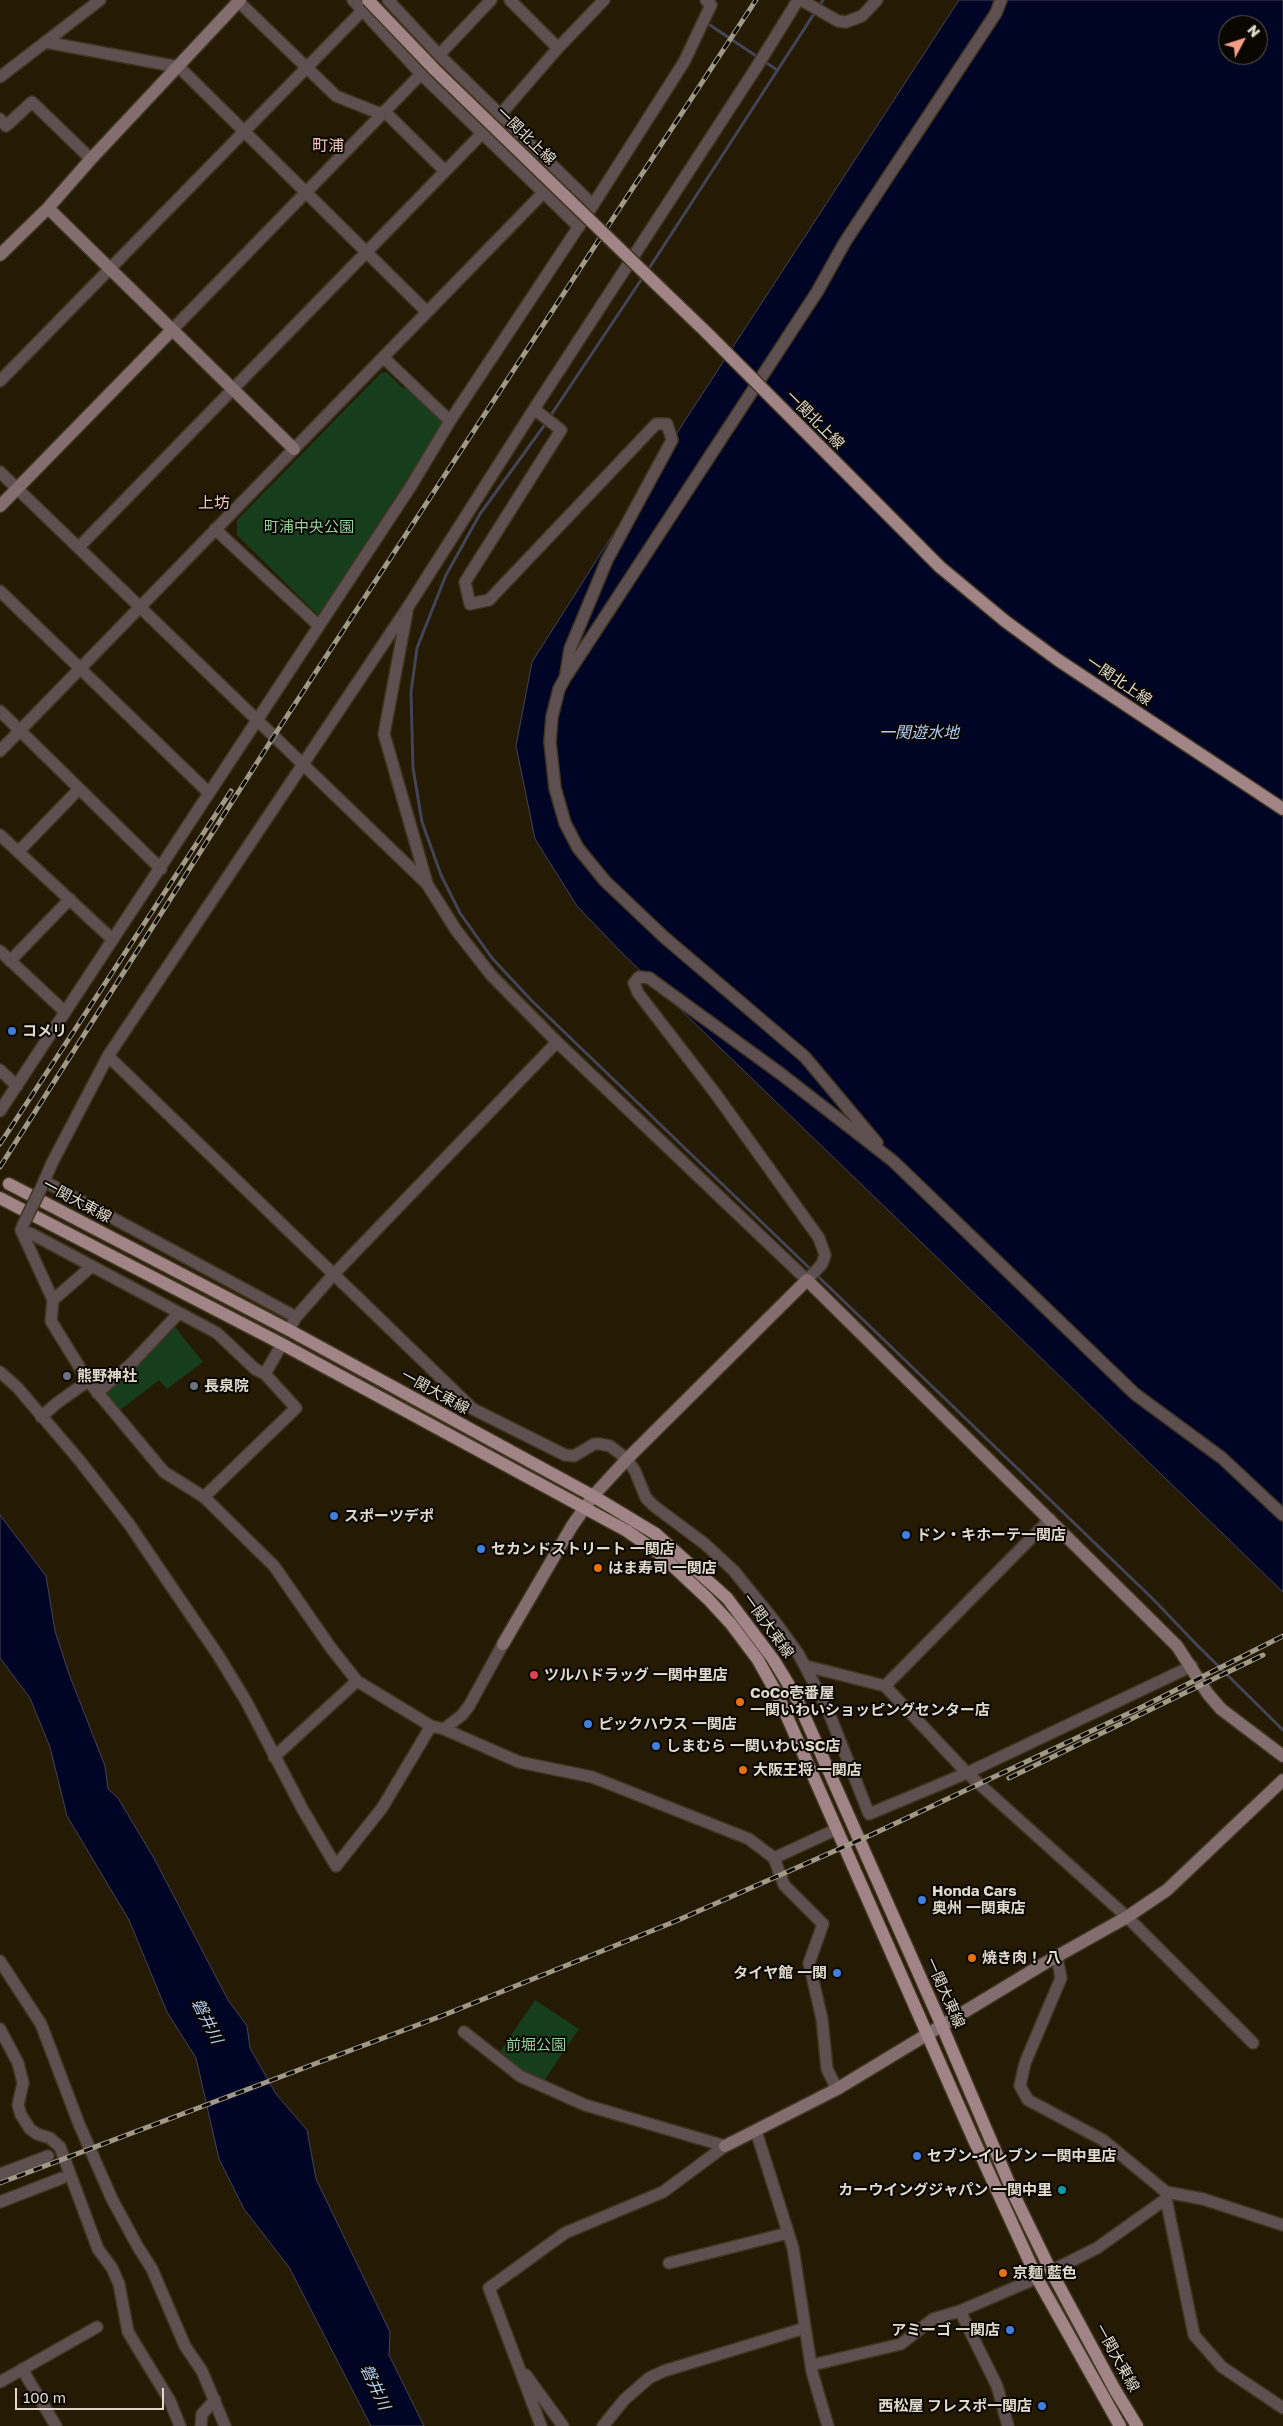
<!DOCTYPE html>
<html>
<head>
<meta charset="utf-8">
<style>
	body { margin:0 }
	#map { position:relative; width:1283px; height:2426px; overflow:hidden; background:#251a03; font-family:"Golos Text",sans-serif }
	canvas { display:block }
	.north { position:absolute; left:1218px; top:15px; width:50px; height:50px; box-sizing:border-box; background:#0a0601; border:1px solid #605b52; border-radius:50%; rotate:50deg; font-size:14px; font-weight:700; line-height:20px; text-align:center; color:#e1dacc }
	.north::after { content:''; display:block; margin:auto; width:18px; height:22px; background:#f39f86; clip-path:polygon(50% 0,100% 100%,50% 72%,0 100%) }
	.scale { position:absolute; left:15px; top:2388px; width:149px; height:22px; box-sizing:border-box; border:2px solid #e1dacc; border-top:0; padding-left:6px; font-size:15px; line-height:18px; white-space:nowrap; color:#e1dacc; -webkit-text-stroke:4px #0a0601; paint-order:stroke }
</style>
</head>
<body>
<div id="map">
<canvas width="1283" height="2426"></canvas>
<div class="north">N</div>
<div class="scale">100 m</div>
</div>
<script>
const ctx = document.querySelector('canvas').getContext('2d');
ctx.lineJoin = 'round';
function fill(path, color) {
  ctx.fillStyle = color;
  ctx.fill(path, 'evenodd');
}
function shape(rows) {
  const path = new Path2D();
  for (const r of rows) {
    path.moveTo(r[0], r[1]);
    for (let i = 2; i < r.length; i += 2) path.lineTo(r[i], r[i + 1]);
  }
  return path;
}
function strokePath(path, color, width, dash) {
  ctx.strokeStyle = color;
  ctx.lineWidth = width;
  ctx.lineCap = dash ? 'butt' : 'round';
  ctx.setLineDash(dash || []);
  ctx.stroke(path);
}
function write(font, color, halo, rows, align = 'center') {
  ctx.font = font + ' "Golos Text","Noto Sans JP",sans-serif';
  ctx.lineWidth = 4;
  ctx.setLineDash([]);
  ctx.textBaseline = 'middle';
  ctx.strokeStyle = halo;
  ctx.fillStyle = color;
  for (const [text, x, y, turn = 0] of rows) {
    ctx.save();
    ctx.translate(x, y);
    ctx.rotate((+turn || 0) * Math.PI / 180);
    ctx.textAlign = isNaN(turn) ? turn : align;
    if (halo) ctx.strokeText(text, 0, 0);
    ctx.fillText(text, 0, 0);
    ctx.restore();
  }
}
const green = shape([
	[386,372,404,389,407,386,444,422,319,616,237,535,237,520,381,373],
	[175,1327,203,1362,167,1389,159,1380,119,1411,105,1391],
	[535,2000,579,2029,537,2091,493,2062]
]);
const water = shape([
	[959,0,1283,0,1283,1592,621,952,577,906,535,839,516,746,532,662,684,422,959,0],
	[1228,25,1258,25,1258,55,1228,55,1228,25],
	[0,1515,46,1576,55,1631,69,1674,105,1766,108,1789,118,1798,155,1860,228,2000,247,2026,250,2048,276,2094,307,2130,316,2179,390,2332,389,2355,424,2426,371,2426,289,2267,244,2209,219,2159,196,2058,167,2012,129,1920,67,1816,50,1747,30,1698,0,1658,0,1515]
]);
const stream = shape([
	[710,25,777,70],
	[648,270,823,0],
	[549,418,643,277],
	[546,423,480,514,446,575,417,648,411,692,413,768,422,822,441,875,460,913,492,958,531,1000,1153,1599,1196,1644,1283,1730]
]);
const street = shape([
	[353,0,421,74,579,227],
	[388,0,439,55,593,205],
	[510,0,558,48],
	[801,0,838,21,846,22,862,16,877,0],
	[239,2,336,96,381,114],
	[45,42,179,67,427,312],
	[439,55,491,0],
	[0,77,100,0],
	[384,111,445,171],
	[0,119,6,126,32,102,91,159],
	[172,330,421,74],
	[384,358,450,421],
	[0,381,362,11],
	[534,409,561,430,465,582,470,604,489,600,656,424,667,424,672,440,607,560,570,649,566,674],
	[0,472,427,884,456,930,491,975,557,1042,807,1280,822,1264,825,1255,819,1238,715,1093,638,993,634,983,639,977,649,978,781,1074,893,1161,1135,1394,1222,1458,1283,1515],
	[215,529,318,625],
	[79,547,500,115,558,48,604,0],
	[0,591,208,792],
	[407,612,384,734,427,883],
	[0,711,161,869],
	[0,751,543,193],
	[0,835,112,939],
	[18,852,79,789],
	[0,951,64,1011],
	[10,961,70,899],
	[108,1056,473,1409,565,1455,574,1456,594,1444,600,1444,610,1446,627,1459,635,1471,646,1498,654,1506,705,1544,734,1571,776,1623,799,1655,827,1708,869,1814,967,1773,1192,1666],
	[0,1070,17,1086],
	[0,1111,411,486,450,421,593,205,684,62,711,5,706,0],
	[877,1143,805,1057,664,937,605,881,578,848,565,823,555,788,550,742,552,717,559,689,565,678,817,292,845,242,996,13,1001,0],
	[44,1181,296,1317],
	[43,1184,52,1163,108,1056,408,607,534,409,756,68,798,0],
	[23,1225,21,1230,53,1300,51,1321,88,1381,164,1472,204,1497,274,1566,331,1648,357,1681,431,1726,444,1729,519,1762,592,1777,749,1839,774,1858,784,1885,823,1924,809,1963,822,2019,827,2069,837,2089],
	[21,1230,32,1234,217,1333,255,1369,265,1374,296,1408,204,1497],
	[53,1300,92,1266],
	[289,1330,296,1317,333,1275,557,1042],
	[0,1372,17,1387,80,1461,129,1524,158,1567,218,1655,246,1701,303,1810,336,1866,382,1808,431,1726],
	[265,1374,282,1344],
	[97,1393,131,1364,179,1313],
	[41,1417,57,1403,88,1381],
	[806,1666,885,1686,967,1773,1127,1917,1253,2043],
	[885,1686,1050,1519],
	[444,1729,462,1715,469,1706,503,1644],
	[274,1757,357,1681],
	[774,1858,837,1829],
	[1057,1957,1061,1978,1025,2063,1020,2086,1028,2100,1103,2140,1166,2192,1203,2199,1283,2225],
	[0,1961,41,2024,79,2124,112,2199,138,2247,152,2269,185,2346,202,2371,225,2426],
	[0,2029,18,2063,23,2083,18,2105,21,2115,30,2129,37,2134,50,2138,60,2147,98,2249,112,2268,119,2284,128,2332,170,2401,180,2426],
	[464,2032,520,2076,585,2105,725,2146],
	[756,2131,793,2248,812,2372,828,2426],
	[0,2174,48,2156],
	[1166,2192,1166,2199,1194,2335,1222,2367,1283,2408],
	[0,2202,62,2178],
	[669,2263,788,2233],
	[1051,2271,1097,2248,1166,2199],
	[960,2311,997,2386,1008,2426],
	[812,2365,901,2344,933,2319,960,2311,1037,2278],
	[22,2369,56,2426],
	[526,2375,563,2426],
	[0,2382,97,2327],
	[201,2426,202,2414,215,2400],
	[541,2426,489,2288,565,2233,663,2192,725,2146],
	[603,2426,624,2400,649,2378,664,2371,805,2328]
]);
const secondary = shape([
	[48,208,294,449],
	[0,255,48,208,91,159,240,0],
	[0,506,172,330],
	[503,1644,572,1526,593,1496,627,1459,807,1280,1177,1646,1208,1694,1221,1709,1283,1756],
	[725,2146,837,2089,1045,1963,1127,1917,1167,1890,1283,1780]
]);
const primary = shape([
	[655,283,707,333],
	[940,567,1005,621,1058,660,1283,809],
	[9,1184,289,1330,593,1496,656,1534,727,1598,773,1659,795,1695,942,2026,1015,2197,1051,2271,1115,2390,1137,2426],
	[0,1198,282,1344,627,1531,660,1554,708,1599,731,1624,758,1660,777,1694,973,2138,1037,2278,1120,2426]
]);
const rail = shape([
	[0,1144,231,791],
	[0,1167,274,736,756,0],
	[1009,1778,1263,1655],
	[0,2183,444,2015,676,1921,873,1834,1138,1709,1283,1636]
]);
const streetBridge = shape([
	[23,1225,43,1184]
]);
const primaryBridge = shape([
	[368,0,435,70,655,283],
	[707,333,940,567]
]);
const markers = [
	[12,1031,5,"#3f7fe0"],
	[67,1376,5,"#6b7280"],
	[194,1386,5,"#6b7280"],
	[334,1516,5,"#3f7fe0"],
	[906,1535,5,"#3f7fe0"],
	[481,1549,5,"#3f7fe0"],
	[598,1568,5,"#e8710a"],
	[534,1675,5,"#e0444e"],
	[740,1702,5,"#e8710a"],
	[588,1724,5,"#3f7fe0"],
	[656,1746,5,"#3f7fe0"],
	[743,1770,5,"#e8710a"],
	[922,1900,5,"#3f7fe0"],
	[972,1958,5,"#e8710a"],
	[837,1973,5,"#3f7fe0"],
	[917,2156,5,"#3f7fe0"],
	[1062,2190,5,"#0f9aa8"],
	[1003,2273,5,"#e8710a"],
	[1010,2330,5,"#3f7fe0"],
	[1042,2406,5,"#3f7fe0"]
];
const streetNames = [
	["一関北上線",526,136,44],
	["一関北上線",815,420,45],
	["一関北上線",1119,681,34],
	["一関大東線",77,1201,28],
	["一関大東線",435,1392,29],
	["一関大東線",768,1626,54],
	["一関大東線",945,1993,66],
	["一関大東線",1117,2358,61]
];
const parkNames = [
	["町浦中央公園",309,527],
	["前堀公園",536,2045]
];
const poiNames = [
	["コメリ",22,1031],
	["熊野神社",77,1376],
	["長泉院",204,1386],
	["スポーツデポ",344,1516],
	["ドン・キホーテ一関店",916,1535],
	["セカンドストリート 一関店",491,1549],
	["はま寿司 一関店",608,1568],
	["ツルハドラッグ 一関中里店",544,1675],
	["CoCo壱番屋",750,1693],
	["一関いわいショッピングセンター店",750,1710],
	["ピックハウス 一関店",598,1724],
	["しまむら 一関いわいSC店",666,1746],
	["大阪王将 一関店",753,1770],
	["Honda Cars",932,1891],
	["奥州 一関東店",932,1908],
	["焼き肉！ 八",982,1958],
	["タイヤ館 一関",827,1973,"right"],
	["セブン-イレブン 一関中里店",927,2156],
	["カーウイングジャパン 一関中里",1052,2190,"right"],
	["京麺 藍色",1013,2273],
	["アミーゴ 一関店",1000,2330,"right"],
	["西松屋 フレスポ一関店",1032,2406,"right"]
];
const neighbourhoodNames = [
	["町浦",328,146],
	["上坊",214,503]
];
const waterNames = [
	["一関遊水地",919,733],
	["磐井川",207,2021,63],
	["磐井川",375,2387,65]
];
fill(green, '#163e1d');
fill(water, '#000425');
strokePath(water, '#444457', 1);
strokePath(stream, '#444457', 3);
strokePath(street, '#3f351f', 14);
strokePath(secondary, '#3f351f', 15);
strokePath(primary, '#3f351f', 15);
strokePath(street, '#5e5051', 11);
strokePath(secondary, '#836d6f', 12);
strokePath(primary, '#a08486', 12);
strokePath(rail, '#a19988', 5);
strokePath(rail, '#0a0601', 3, [9]);
strokePath(streetBridge, '#3f351f', 14, []);
strokePath(primaryBridge, '#3f351f', 15, []);
strokePath(streetBridge, '#5e5051', 11);
strokePath(primaryBridge, '#a08486', 12);
for (const [x, y, r, color] of markers) {
  const dot = new Path2D();
  dot.arc(x, y, r, 0, 2 * Math.PI);
  ctx.fillStyle = color;
  ctx.fill(dot);
  strokePath(dot, '#0a0601', 2);
}
write('15px', '#e1dacc', '#0a0601', streetNames);
write('15px', '#92d399', '#0a0601', parkNames);
write('bold 15px', '#e1dacc', '#0a0601', poiNames, 'left');
write('16px', '#f7c6b8', '#0a0601', neighbourhoodNames);
write('italic 16px', '#b2ccf4', '#0a0601', waterNames);
</script>
</body>
</html>
